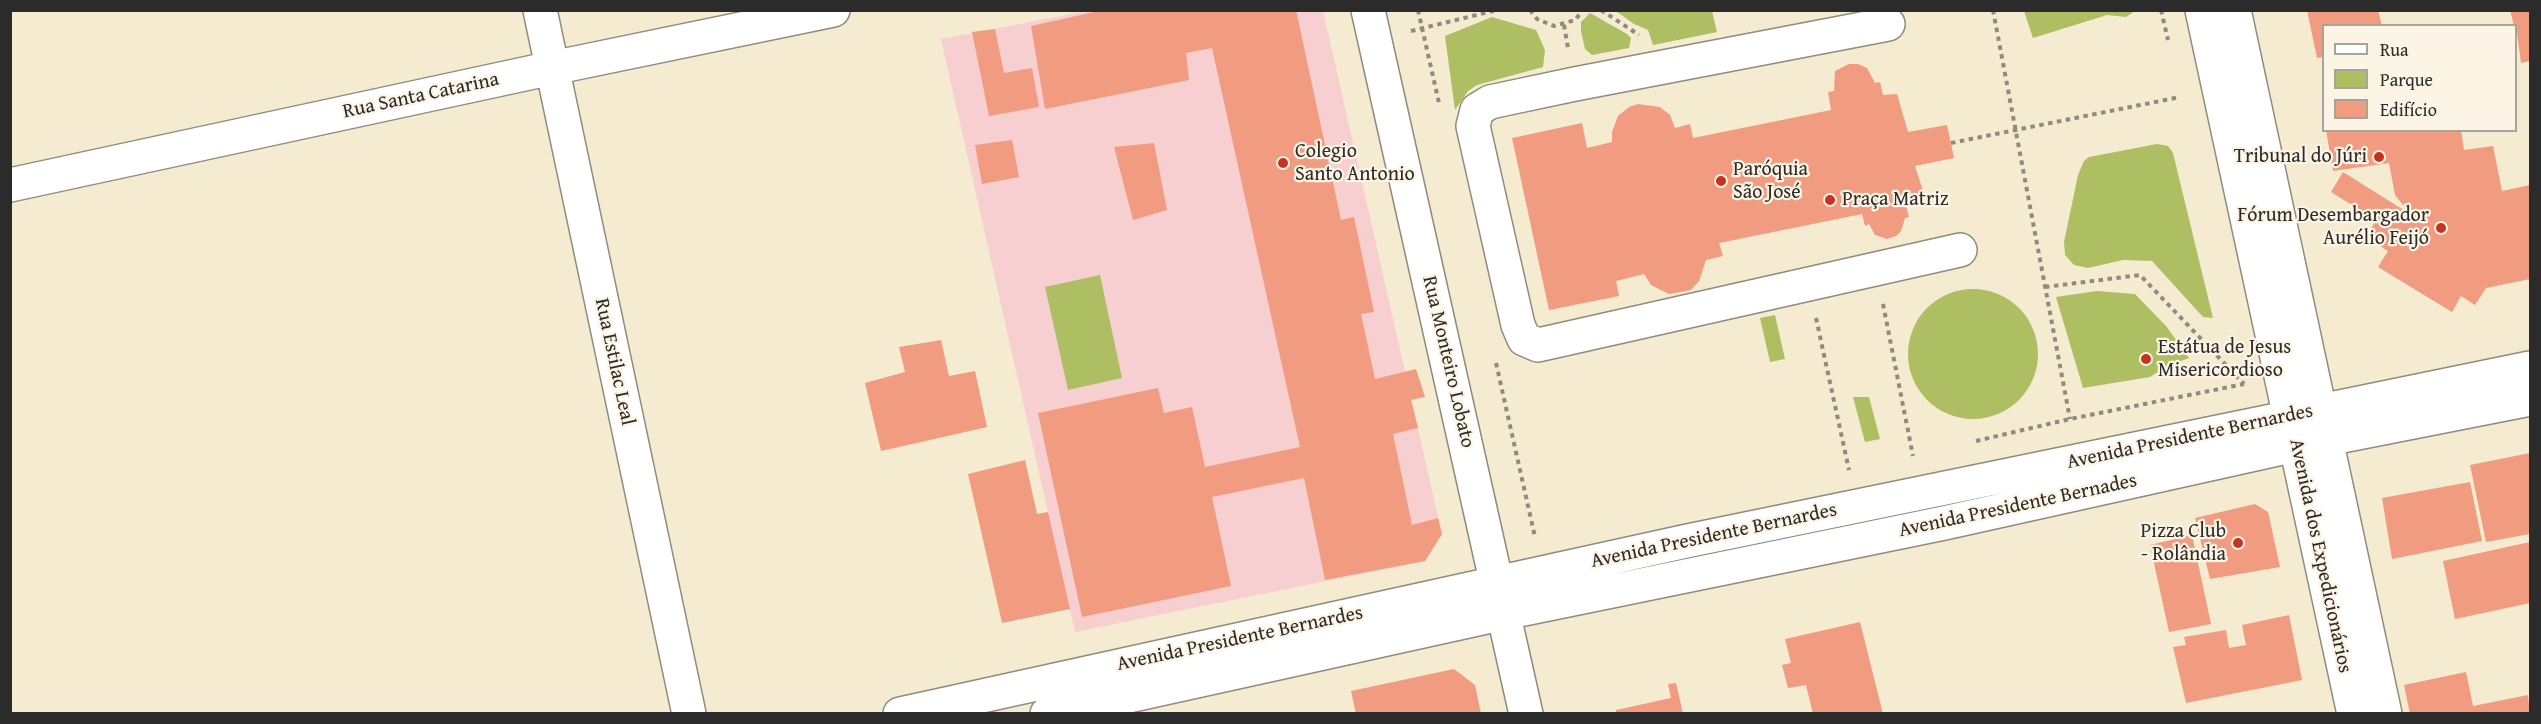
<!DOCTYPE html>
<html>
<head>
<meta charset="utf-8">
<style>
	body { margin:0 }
	#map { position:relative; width:2541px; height:724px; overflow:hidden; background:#f4ebd1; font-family:"Gentium Book Plus",serif }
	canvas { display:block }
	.frame { position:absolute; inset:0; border:12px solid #2b2b2b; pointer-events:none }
	.legend { position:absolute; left:2322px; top:24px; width:195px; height:108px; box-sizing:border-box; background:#fcf5e5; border:2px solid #a8a49b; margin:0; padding:8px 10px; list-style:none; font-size:18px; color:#2b2b2b }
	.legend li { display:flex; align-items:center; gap:12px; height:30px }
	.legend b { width:30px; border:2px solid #a8a49b }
</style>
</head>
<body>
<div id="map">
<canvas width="2541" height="724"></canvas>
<div class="frame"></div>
<ul class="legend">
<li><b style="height:8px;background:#fff"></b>Rua</li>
<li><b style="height:16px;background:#adbf62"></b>Parque</li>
<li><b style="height:16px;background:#f19b81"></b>Edifício</li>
</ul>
</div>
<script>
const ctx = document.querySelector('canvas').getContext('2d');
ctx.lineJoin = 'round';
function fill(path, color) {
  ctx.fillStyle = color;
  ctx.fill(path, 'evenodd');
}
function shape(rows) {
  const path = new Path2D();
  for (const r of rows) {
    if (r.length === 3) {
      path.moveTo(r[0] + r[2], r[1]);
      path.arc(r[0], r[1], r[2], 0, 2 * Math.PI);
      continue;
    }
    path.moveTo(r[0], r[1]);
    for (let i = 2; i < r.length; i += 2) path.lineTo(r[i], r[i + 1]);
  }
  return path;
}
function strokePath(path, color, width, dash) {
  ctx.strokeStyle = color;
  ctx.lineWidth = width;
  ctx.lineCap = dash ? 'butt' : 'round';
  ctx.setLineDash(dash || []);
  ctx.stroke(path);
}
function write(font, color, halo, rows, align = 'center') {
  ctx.font = font + ' "Gentium Book Plus",serif';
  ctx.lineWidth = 4.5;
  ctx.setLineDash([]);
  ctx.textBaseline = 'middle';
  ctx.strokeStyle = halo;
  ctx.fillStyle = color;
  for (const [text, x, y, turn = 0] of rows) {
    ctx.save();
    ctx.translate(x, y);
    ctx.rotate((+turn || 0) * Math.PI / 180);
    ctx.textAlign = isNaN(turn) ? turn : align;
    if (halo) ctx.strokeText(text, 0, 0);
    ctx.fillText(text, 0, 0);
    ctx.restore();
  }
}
const built = shape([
	[1087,11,1323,11,1442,534,1425,561,1075,632,941,39]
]);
const green = shape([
	[1616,11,1712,11,1717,32,1653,45,1648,30,1634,24],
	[2024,11,2024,10,2135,11,2126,17,2107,15,2033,38],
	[1590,13,1627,34,1631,38,1629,48,1592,55,1585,49,1581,31,1581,22],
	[1492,17,1536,30,1545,50,1543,67,1477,85,1468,91,1455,110,1445,36],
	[2157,144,2168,146,2173,153,2213,318,2203,317,2152,261,2123,260,2088,268,2074,265,2065,255,2064,242,2078,175,2084,161,2089,157],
	[1100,275,1122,378,1068,390,1045,287],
	[1973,354,65],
	[2097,291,2135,294,2166,326,2189,358,2167,366,2150,377,2083,388,2056,297],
	[1775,315,1785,359,1770,362,1760,318],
	[1853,397,1869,397,1880,439,1865,442]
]);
const building = shape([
	[1103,10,1296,10,1341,220,1354,217,1374,312,1361,314,1375,379,1416,369,1425,397,1411,400,1418,428,1393,434,1412,525,1438,518,1442,534,1425,561,1325,580,1304,478,1212,497,1231,586,1082,617,1038,413,1158,388,1164,413,1192,407,1205,467,1300,447,1212,48,1186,53,1189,80,1045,109,1031,26],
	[2307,10,2378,10,2382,26,2324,26,2324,57,2317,58],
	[2510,10,2530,10,2530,61,2521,63,2516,26,2514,26],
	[995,29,1004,73,1032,68,1039,107,989,116,972,32],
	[1849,64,1858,64,1867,68,1875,83,1880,82,1883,95,1897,94,1908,132,1947,125,1954,158,1915,166,1925,197,1905,202,1909,217,1905,218,1901,231,1896,236,1887,239,1875,235,1869,224,1865,226,1862,214,1719,243,1723,256,1706,260,1699,281,1691,290,1669,294,1651,285,1644,274,1616,281,1619,296,1549,310,1512,138,1582,123,1587,148,1612,142,1612,132,1618,116,1629,107,1638,104,1660,107,1670,115,1675,128,1690,124,1693,138,1831,110,1828,92,1834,91,1835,71],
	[2326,130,2461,130,2464,150,2493,146,2502,191,2530,185,2530,279,2486,288,2475,305,2461,296,2452,312,2378,267,2388,251,2366,237,2376,220,2331,192,2343,172,2410,214,2395,195,2389,163,2333,171],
	[1012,140,1019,177,982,184,975,145],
	[1154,143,1167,210,1133,220,1114,147],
	[941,340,949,376,975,371,987,427,881,451,865,383,905,372,899,347],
	[2530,453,2530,534,2486,542,2470,465],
	[1025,460,1037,514,1048,512,1070,609,1002,623,968,474],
	[2470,482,2482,541,2392,559,2382,498],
	[2255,504,2268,512,2280,567,2210,579,2195,518],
	[2192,535,2211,624,2169,632,2150,545],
	[2530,542,2530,603,2455,619,2443,561],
	[2289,615,2302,680,2186,703,2173,647,2186,645,2184,637,2226,630,2229,648,2246,645,2242,625],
	[1860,622,1883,714,1813,714,1806,685,1788,688,1782,665,1791,663,1785,639],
	[1454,669,1475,685,1481,714,1356,714,1351,691],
	[2466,672,2473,706,2528,695,2530,714,2410,714,2404,685],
	[1676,683,1683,714,1616,714,1616,710,1671,698,1668,684]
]);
const path = shape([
	[1418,10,1439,103],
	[1530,10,1537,19,1554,26,1575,20,1583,10],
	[1601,10,1639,35],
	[1993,10,2070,419],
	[2161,10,2168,40],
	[1564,25,1568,48],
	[1411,31,1497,10],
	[1951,143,2180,97],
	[2045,287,2140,275,2244,384],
	[1883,304,1913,456],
	[1816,318,1849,470],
	[1496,363,1535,537],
	[1976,441,2070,419,2244,384]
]);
const minor = shape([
	[540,10,689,714],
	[1368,10,1526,714],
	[2202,10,2354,714],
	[2234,10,2385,714],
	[1888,24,1575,84,1490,102,1477,110,1473,126,1518,325,1524,339,1538,345,1960,250],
	[10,185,552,68,833,10],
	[900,714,1687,541,2530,368],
	[1047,714,1505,613,1944,523,2296,445,2530,399]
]);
const markers = [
	[2379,157,6,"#c8321e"],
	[1283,163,6,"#c8321e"],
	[1721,181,6,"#c8321e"],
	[1830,200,6,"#c8321e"],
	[2441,228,6,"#c8321e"],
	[2146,359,6,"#c8321e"],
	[2238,543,6,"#c8321e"]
];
const streetNames = [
	["Rua Santa Catarina",421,96,-12],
	["Rua Estilac Leal",614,362,78],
	["Rua Monteiro Lobato",1448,362,77],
	["Avenida Presidente Bernardes",2190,437,-12],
	["Avenida Presidente Bernades",2018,506,-12],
	["Avenida Presidente Bernardes",1714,536,-12],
	["Avenida dos Expedicionários",2320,556,78],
	["Avenida Presidente Bernardes",1240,639,-12]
];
const poiNames = [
	["Colegio",1295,152],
	["Santo Antonio",1295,175],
	["Tribunal do Júri",2367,157,"right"],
	["Paróquia",1733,170],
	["São José",1733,193],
	["Praça Matriz",1842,200],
	["Fórum Desembargador",2429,216,"right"],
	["Aurélio Feijó",2429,239,"right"],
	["Estátua de Jesus",2158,348],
	["Misericordioso",2158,371],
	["Pizza Club",2226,532,"right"],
	["- Rolândia",2226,555,"right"]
];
fill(built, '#f7cfd0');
fill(green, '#adbf62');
fill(building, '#f19b81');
strokePath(minor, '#908b7e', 36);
strokePath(path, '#908b7e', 4, [4.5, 4.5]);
strokePath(minor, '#fff', 33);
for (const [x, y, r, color] of markers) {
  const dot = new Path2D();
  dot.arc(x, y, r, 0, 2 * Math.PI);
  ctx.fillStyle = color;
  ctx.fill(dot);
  strokePath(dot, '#fcf5e5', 2);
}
write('20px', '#2b2b2b', '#fcf5e5', streetNames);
write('20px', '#2b2b2b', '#fcf5e5', poiNames, 'left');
</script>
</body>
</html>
